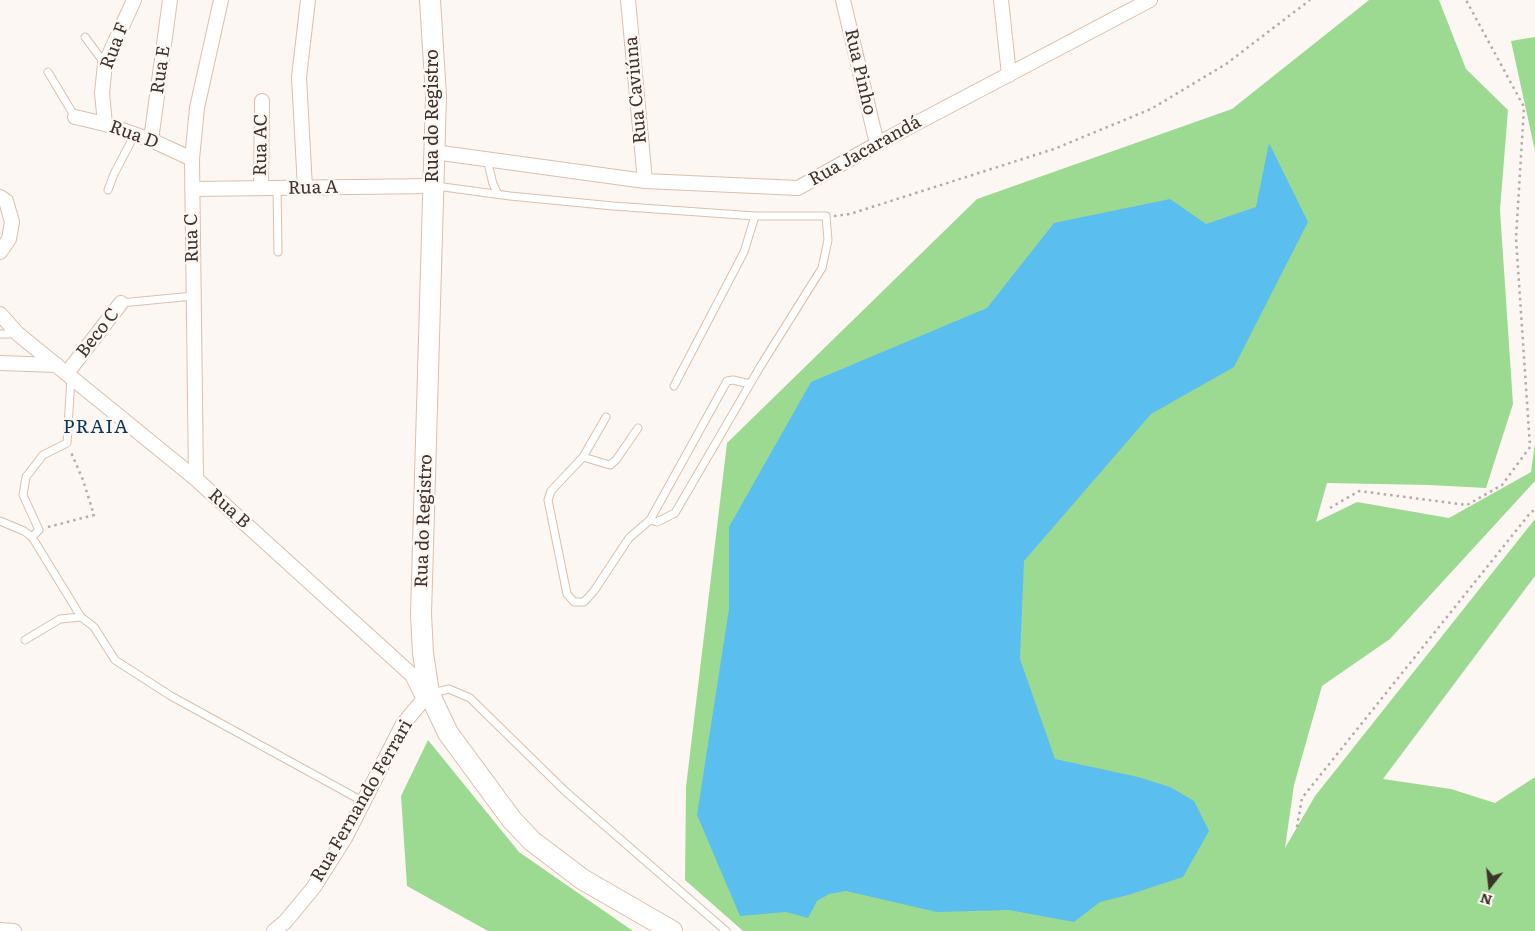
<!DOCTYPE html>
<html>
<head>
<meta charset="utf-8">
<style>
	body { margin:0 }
	#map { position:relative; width:1535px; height:931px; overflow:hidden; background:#fdf7f3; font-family:Literata,serif }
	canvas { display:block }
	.north { position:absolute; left:1465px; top:861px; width:50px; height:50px; -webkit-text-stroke:4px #fdf7f3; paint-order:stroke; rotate:196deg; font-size:14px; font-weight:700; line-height:20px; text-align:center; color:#3e332c }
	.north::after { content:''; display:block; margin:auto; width:18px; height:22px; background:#3e332c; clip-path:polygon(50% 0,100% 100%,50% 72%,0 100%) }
</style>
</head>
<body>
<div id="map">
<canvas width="1535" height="931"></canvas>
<div class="north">N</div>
</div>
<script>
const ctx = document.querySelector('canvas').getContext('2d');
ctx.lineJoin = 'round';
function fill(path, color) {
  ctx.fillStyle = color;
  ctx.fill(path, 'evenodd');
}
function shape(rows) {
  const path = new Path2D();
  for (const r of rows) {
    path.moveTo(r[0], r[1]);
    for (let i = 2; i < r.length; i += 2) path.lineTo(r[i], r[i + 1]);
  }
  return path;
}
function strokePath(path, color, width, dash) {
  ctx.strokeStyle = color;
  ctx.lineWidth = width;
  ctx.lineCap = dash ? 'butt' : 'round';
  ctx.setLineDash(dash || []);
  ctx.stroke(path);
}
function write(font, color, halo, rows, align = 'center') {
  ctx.font = font + ' Literata,serif';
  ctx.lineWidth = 5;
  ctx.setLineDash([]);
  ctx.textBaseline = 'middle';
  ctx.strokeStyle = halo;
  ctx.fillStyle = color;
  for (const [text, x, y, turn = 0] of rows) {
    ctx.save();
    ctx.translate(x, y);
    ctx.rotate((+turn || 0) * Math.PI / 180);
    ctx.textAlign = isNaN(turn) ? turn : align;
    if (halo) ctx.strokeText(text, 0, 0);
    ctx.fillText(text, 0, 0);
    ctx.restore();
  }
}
const forest = shape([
	[1369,0,1439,0,1466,69,1508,110,1500,210,1513,404,1486,488,1429,485,1327,483,1316,522,1357,502,1449,518,1531,472,1535,443,1535,481,1390,639,1322,686,1294,785,1285,848,1315,796,1535,519,1535,576,1383,779,1451,789,1495,803,1535,777,1535,931,743,931,685,880,686,787,727,443,977,199,1232,109],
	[1535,37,1535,151,1511,41],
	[428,740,519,852,633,931,488,931,407,886,401,796]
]);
const water = shape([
	[1269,143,1308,222,1234,367,1151,414,1024,561,1020,659,1055,759,1138,777,1170,787,1194,801,1209,831,1183,877,1128,895,1100,902,1074,922,1009,910,937,912,846,891,829,894,817,901,808,918,786,912,740,916,697,815,729,609,729,527,811,382,987,308,1054,223,1170,199,1206,224,1256,207]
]);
const path = shape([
	[834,216,850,214,1054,149,1151,109,1226,64,1310,0],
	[1330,508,1359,491,1467,505,1502,485,1530,447,1516,238,1524,107,1466,0],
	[48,527,94,515,83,480,70,450],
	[1297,827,1302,798,1531,512,1535,510]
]);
const lane = shape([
	[85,37,105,64],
	[48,72,75,117],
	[487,159,493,184,498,194],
	[436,186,510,196,613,206,755,216,826,216,828,240,822,268,760,367,675,513,657,522,650,520],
	[277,188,278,252],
	[108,190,114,174,135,134],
	[121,303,193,296],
	[0,334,18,334],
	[674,386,744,252,755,216],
	[606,417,583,457,551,491,548,500,567,594,574,602,584,602,594,591,629,538,650,520,727,381,733,380,750,384],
	[583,457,610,465,616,460,638,428],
	[0,521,24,531,32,537,81,617],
	[32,537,39,530,23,495,26,477,43,455,67,443,71,378],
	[25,640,60,619,81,617,94,627,115,660,171,696,364,802],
	[432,693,449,689,470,698,566,792,726,931]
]);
const street = shape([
	[628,0,645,181],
	[843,0,877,144],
	[1001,0,1009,75],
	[75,117,105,124,151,140,192,159],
	[105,124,102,93,105,64,134,0],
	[151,140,170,0],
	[434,152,645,181,798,188,877,144,1150,0],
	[261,188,262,101],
	[305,188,299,77,308,0],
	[192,189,433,186],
	[0,197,6,201,12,222,9,239,0,252],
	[0,314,18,334,196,479,412,675,424,699],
	[0,363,57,365],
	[67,373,121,303],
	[196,479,192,159,197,108,221,0],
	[0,930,14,931],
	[274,931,285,922,314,887,345,838,403,724,429,693]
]);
const secondary = shape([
	[430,0,436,96,421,614,423,653,429,693,448,733,512,820,532,841,582,879,672,931]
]);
const streetNames = [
	["Rua F",115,46,-69],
	["Rua E",161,70,-82],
	["Rua Pinho",860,72,77],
	["Rua Caviúna",636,90,-95],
	["Rua do Registro",433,116,-90],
	["Rua D",134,135,20],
	["Rua AC",261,145,-89],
	["Rua Jacarandá",865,151,-29],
	["Rua A",313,188,-1],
	["Rua C",192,238,-91],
	["Beco C",98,333,-52],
	["Rua B",229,509,42],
	["Rua do Registro",424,521,-88],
	["Rua Fernando Ferrari",362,801,-60]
];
const neighbourhoodNames = [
	["PRAIA",96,427]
];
fill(forest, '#9dda91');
fill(water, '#5abeef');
strokePath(lane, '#dbbfac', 9);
strokePath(street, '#dbbfac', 16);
strokePath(secondary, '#dbbfac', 22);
strokePath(path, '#b4aca7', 2.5, [2.5, 4]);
strokePath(lane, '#fff', 7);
strokePath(street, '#fff', 14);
strokePath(secondary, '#fff', 20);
write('18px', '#3e332c', '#fdf7f3', streetNames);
ctx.letterSpacing = '1px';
write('19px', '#0c375c', '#fdf7f3', neighbourhoodNames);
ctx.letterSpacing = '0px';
</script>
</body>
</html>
